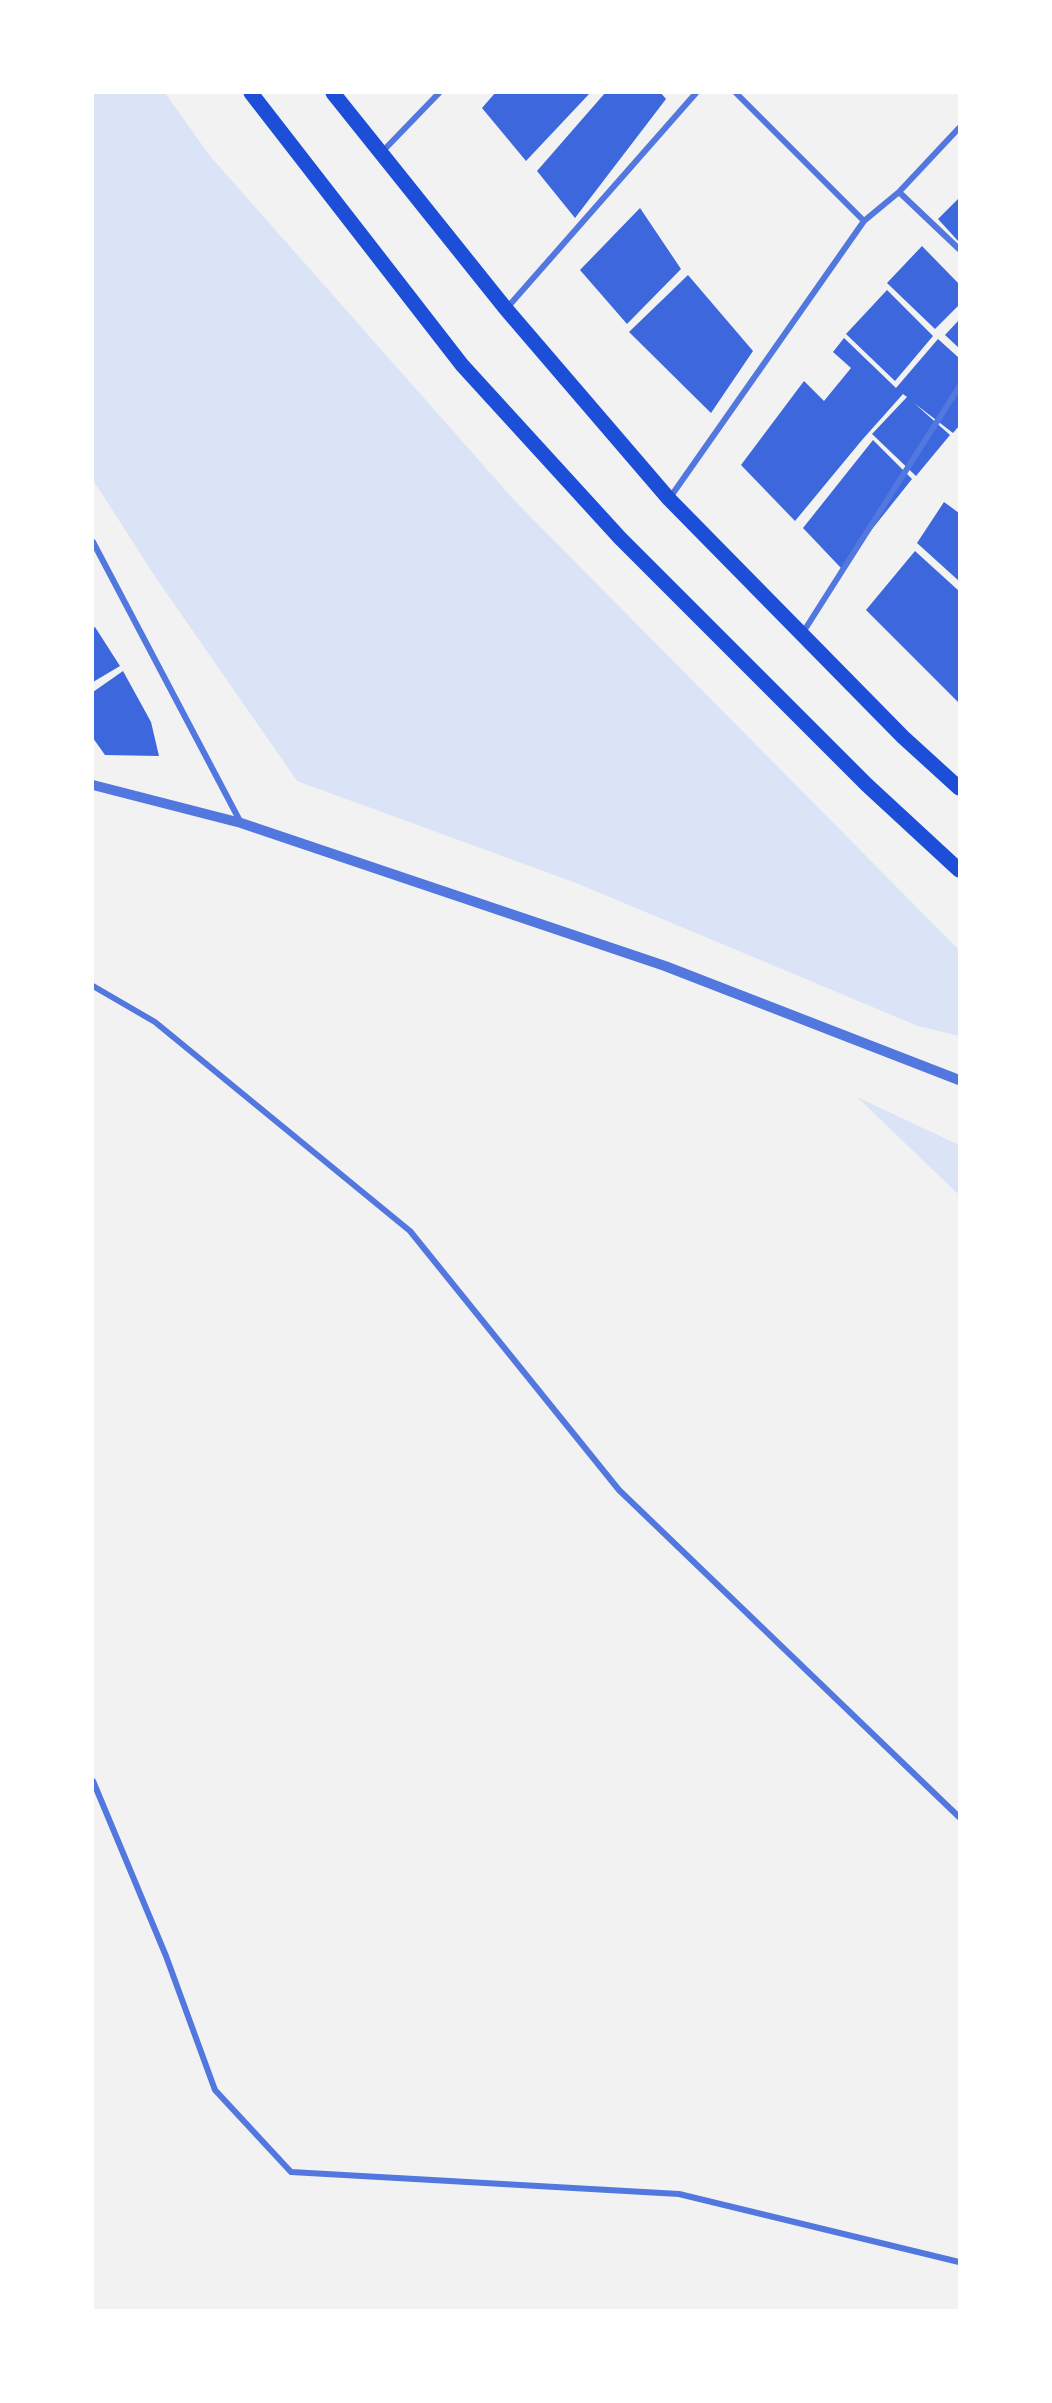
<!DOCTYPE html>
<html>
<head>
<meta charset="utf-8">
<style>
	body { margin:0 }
	#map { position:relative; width:1052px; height:2403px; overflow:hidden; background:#f2f2f2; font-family:Mulish,sans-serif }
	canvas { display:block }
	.frame { position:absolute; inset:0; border:94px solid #fff; pointer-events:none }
</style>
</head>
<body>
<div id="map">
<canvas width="1052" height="2403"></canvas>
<div class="frame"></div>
</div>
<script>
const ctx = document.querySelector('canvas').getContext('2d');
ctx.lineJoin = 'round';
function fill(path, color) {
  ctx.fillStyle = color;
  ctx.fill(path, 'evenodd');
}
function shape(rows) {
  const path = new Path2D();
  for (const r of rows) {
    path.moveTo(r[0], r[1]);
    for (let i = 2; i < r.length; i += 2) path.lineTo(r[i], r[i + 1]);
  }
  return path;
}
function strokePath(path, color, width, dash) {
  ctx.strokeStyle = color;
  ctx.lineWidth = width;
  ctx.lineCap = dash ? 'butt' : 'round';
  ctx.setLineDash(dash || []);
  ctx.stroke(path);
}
const green = shape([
	[93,93,165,93,210,156,515,501,959,950,959,1036,918,1026,576,883,297,781,156,578,93,480],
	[857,1097,959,1145,959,1195]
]);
const building = shape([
	[495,93,590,93,526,161,482,108],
	[605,93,661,93,666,99,575,218,537,171],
	[959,198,959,242,938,219],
	[640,208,681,269,627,324,580,270],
	[922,246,959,284,959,305,935,329,887,283],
	[688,275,753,351,711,413,629,332],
	[887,290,933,336,895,381,846,334],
	[959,320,959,348,945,335],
	[844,338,896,388,938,339,959,358,959,426,953,433,914,403,950,435,916,476,872,434,907,397,903,394,862,440,795,521,741,465,804,381,824,401,851,368,833,352],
	[873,440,912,479,841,568,803,528],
	[944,502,959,513,959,581,917,543],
	[915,551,959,591,959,703,866,610],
	[95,627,120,666,93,682,93,628],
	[123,671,151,722,159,756,105,755,93,738,93,692]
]);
const minor = shape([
	[736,93,864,221],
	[382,152,439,93],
	[899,192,959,249],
	[506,309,696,93],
	[669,499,864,221,899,192,959,128],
	[93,542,241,823],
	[802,634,959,387],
	[93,986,155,1022,410,1231,619,1490,959,1817],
	[93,1781,166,1956,215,2090,291,2172,679,2194,959,2262]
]);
const tertiary = shape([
	[93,785,241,823,665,966,959,1080]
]);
const primary = shape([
	[251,93,462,365,620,538,867,785,959,870],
	[333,93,506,309,669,499,903,737,959,788]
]);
fill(green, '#dbe4f7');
fill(building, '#3d67dc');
strokePath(minor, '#5277de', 6);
strokePath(tertiary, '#5277de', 10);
strokePath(primary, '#1d4ed8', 15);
</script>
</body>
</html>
